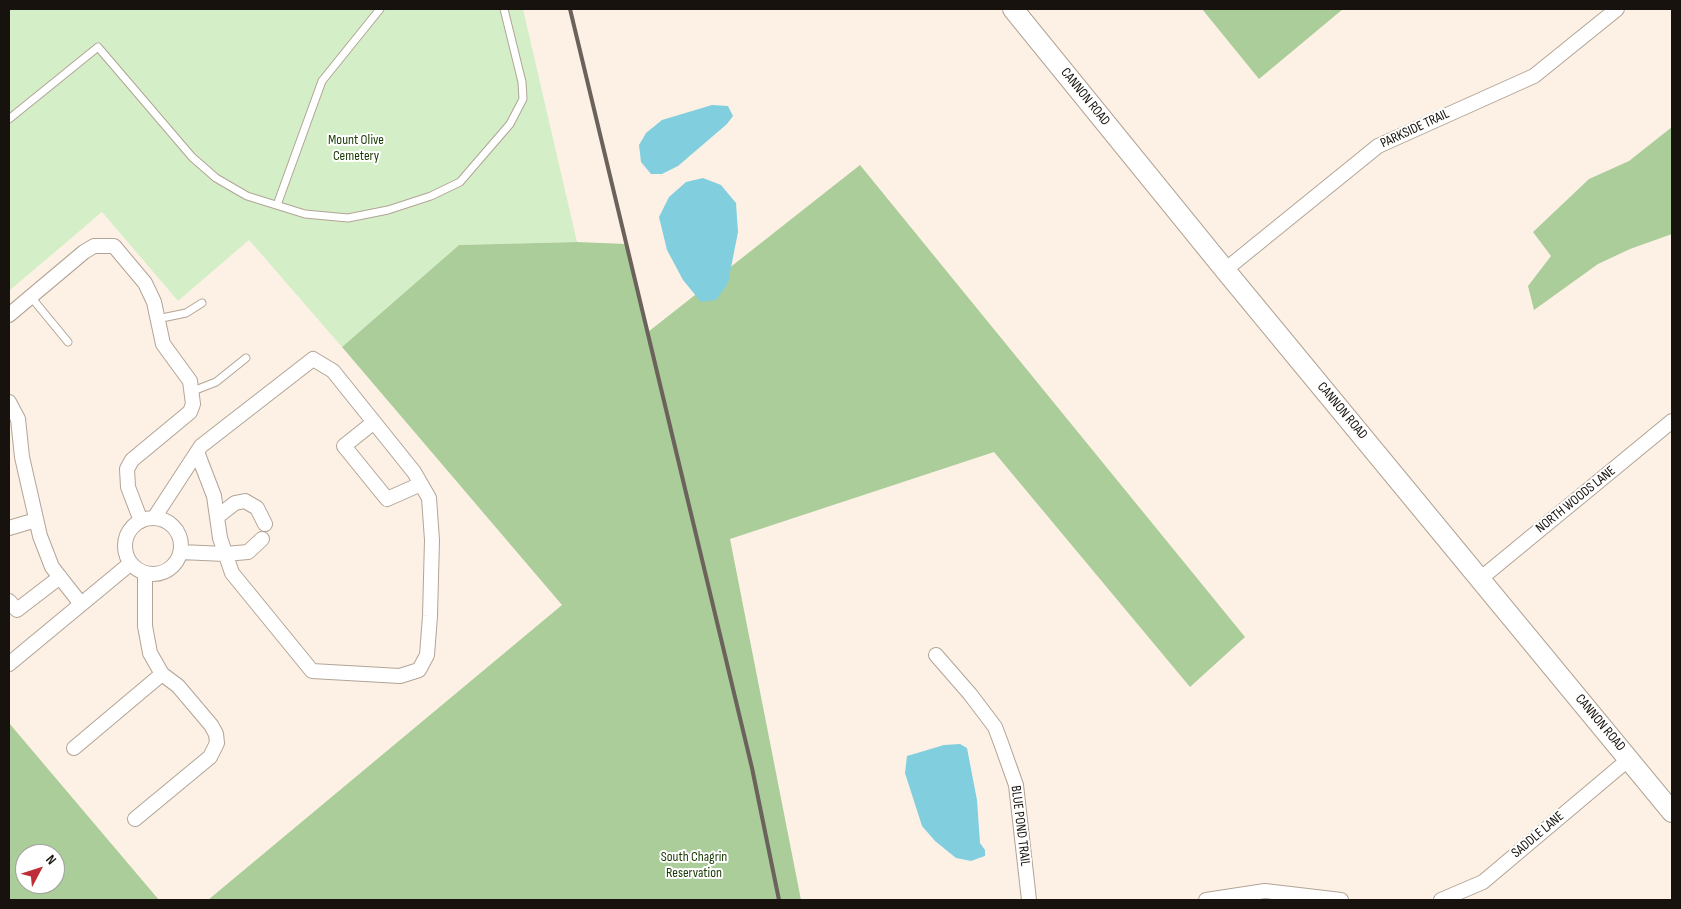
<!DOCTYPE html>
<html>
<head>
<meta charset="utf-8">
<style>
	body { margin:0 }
	#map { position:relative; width:1681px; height:909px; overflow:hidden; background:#fdf1e5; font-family:"Sofia Sans Condensed",sans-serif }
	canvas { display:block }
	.frame { position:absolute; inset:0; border:10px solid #17120d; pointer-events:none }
	.north { position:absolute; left:15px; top:844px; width:50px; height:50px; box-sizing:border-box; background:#fff; border:1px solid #a2a09e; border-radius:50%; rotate:50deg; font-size:14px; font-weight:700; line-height:20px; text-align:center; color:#17120d }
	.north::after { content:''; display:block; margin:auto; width:18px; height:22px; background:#be2e38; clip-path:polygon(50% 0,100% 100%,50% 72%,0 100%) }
</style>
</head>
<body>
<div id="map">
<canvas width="1681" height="909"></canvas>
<div class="frame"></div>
<div class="north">N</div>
</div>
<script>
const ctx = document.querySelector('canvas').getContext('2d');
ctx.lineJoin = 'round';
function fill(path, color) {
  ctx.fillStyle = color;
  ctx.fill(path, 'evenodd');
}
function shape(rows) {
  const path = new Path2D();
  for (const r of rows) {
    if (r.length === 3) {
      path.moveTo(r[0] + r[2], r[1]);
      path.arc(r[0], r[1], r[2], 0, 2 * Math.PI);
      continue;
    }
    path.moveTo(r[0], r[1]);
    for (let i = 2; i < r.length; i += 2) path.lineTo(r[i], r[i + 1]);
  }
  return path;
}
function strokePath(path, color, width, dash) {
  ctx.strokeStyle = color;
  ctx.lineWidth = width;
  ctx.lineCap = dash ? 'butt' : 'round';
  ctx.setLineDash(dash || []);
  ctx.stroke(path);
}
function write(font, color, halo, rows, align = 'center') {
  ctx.font = font + ' "Sofia Sans Condensed",sans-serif';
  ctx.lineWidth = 4;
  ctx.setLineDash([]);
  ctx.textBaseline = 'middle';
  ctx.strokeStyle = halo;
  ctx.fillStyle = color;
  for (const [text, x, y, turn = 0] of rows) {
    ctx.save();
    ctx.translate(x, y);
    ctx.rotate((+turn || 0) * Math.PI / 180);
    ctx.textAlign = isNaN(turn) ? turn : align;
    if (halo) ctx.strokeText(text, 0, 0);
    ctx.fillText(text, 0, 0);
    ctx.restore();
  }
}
const green = shape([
	[9,9,523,9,577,242,459,245,342,347,249,240,178,301,102,212,9,291]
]);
const forest = shape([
	[1202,9,1343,9,1259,79],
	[1672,127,1672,234,1630,249,1598,264,1534,310,1528,286,1551,256,1533,232,1589,179,1629,161],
	[860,165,1245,637,1190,687,994,452,730,539,801,900,208,900,562,605,342,347,459,245,577,242,626,244,648,332],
	[9,723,159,900,9,900],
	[25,854,55,854,55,884,25,884]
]);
const water = shape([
	[712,105,728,106,733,116,727,124,678,166,662,174,651,174,641,162,639,145,646,133,662,120],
	[703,178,721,185,736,203,738,232,728,283,716,300,701,302,683,280,667,250,659,217,669,197,686,182],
	[960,744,967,748,977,800,980,843,985,850,985,856,971,861,956,858,935,841,922,826,905,773,907,756,944,745]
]);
const lane = shape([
	[9,119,98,47,192,157,216,178,247,196,305,214,348,218,388,210,431,196,460,182,510,124,523,99,522,82,504,9],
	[277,205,322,81,380,9],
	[31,297,68,342],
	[157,319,186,313,202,303],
	[193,391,216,382,246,358]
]);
const street = shape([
	[1225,270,1378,146,1534,76,1617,9],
	[9,315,84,252,94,246,114,246,145,283,154,302,163,344,190,381,193,404,190,412,132,460,127,469,128,487,141,521],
	[9,402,18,419,22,457,40,536,52,567,81,604],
	[374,422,344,446,387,499,421,484],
	[217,517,235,503,245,501,257,508,265,524],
	[154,518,201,446,313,359,333,371,414,472,429,498,432,540,430,616,427,655,419,670,400,676,312,671,232,573,220,538,214,496,197,452],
	[153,546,28],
	[9,528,36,520],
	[181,552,225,554,248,552,262,539],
	[1480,579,1672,421],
	[9,601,17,610,60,577],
	[936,655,970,694,995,727,1001,743,1016,785,1029,900],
	[9,664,131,563],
	[74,748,162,674],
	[135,819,210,757,217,743,216,734,211,725,178,686,162,674,150,653,145,626,145,573],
	[1206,900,1265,891,1341,900],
	[1441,900,1483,882,1629,759]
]);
const secondary = shape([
	[1013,9,1225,270,1672,812]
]);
const rail = shape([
	[570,9,752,768,779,900]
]);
const streetNames = [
	["CANNON ROAD",1085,97,51],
	["PARKSIDE TRAIL",1415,129,-25],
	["CANNON ROAD",1342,411,50],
	["NORTH WOODS LANE",1576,500,-39],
	["CANNON ROAD",1600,723,50],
	["BLUE POND TRAIL",1020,826,83],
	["SADDLE LANE",1538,835,-40]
];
const parkNames = [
	["Mount Olive",356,140],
	["Cemetery",356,156],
	["South Chagrin",694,857],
	["Reservation",694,873]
];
fill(green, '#d4efc8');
fill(forest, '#aacd9a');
fill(water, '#81cedf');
strokePath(lane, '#b2a496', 9);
strokePath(street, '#b2a496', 16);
strokePath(secondary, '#b2a496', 22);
strokePath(lane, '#fff', 7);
strokePath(street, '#fff', 14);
strokePath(secondary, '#fff', 20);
strokePath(rail, '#6a625b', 4);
write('14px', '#17120d', '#fff', streetNames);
write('14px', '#1a3a04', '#fff', parkNames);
</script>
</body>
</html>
